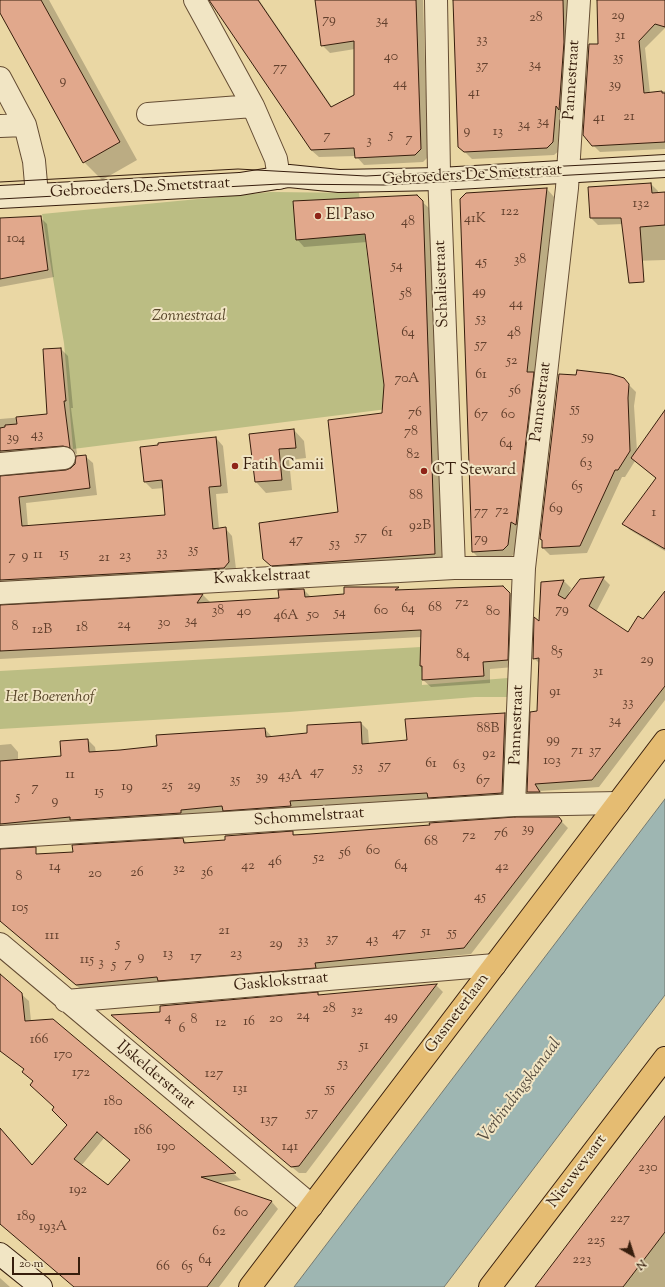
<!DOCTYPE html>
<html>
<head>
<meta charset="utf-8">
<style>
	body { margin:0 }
	#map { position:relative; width:665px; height:1287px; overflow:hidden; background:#ead7a4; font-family:"Sorts Mill Goudy",serif }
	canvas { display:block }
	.north { position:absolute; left:613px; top:1235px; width:40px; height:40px; -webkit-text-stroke:3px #f1e5c4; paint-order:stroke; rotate:141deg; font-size:11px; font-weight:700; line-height:16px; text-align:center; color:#371e0d }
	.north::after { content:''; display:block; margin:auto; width:14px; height:18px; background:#371e0d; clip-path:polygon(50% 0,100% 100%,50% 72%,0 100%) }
	.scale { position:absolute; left:12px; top:1257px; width:68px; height:18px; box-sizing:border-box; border:2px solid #371e0d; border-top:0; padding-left:5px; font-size:12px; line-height:14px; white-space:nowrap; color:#371e0d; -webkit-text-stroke:3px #f1e5c4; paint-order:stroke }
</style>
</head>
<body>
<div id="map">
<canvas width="665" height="1287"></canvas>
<div class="north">N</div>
<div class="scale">20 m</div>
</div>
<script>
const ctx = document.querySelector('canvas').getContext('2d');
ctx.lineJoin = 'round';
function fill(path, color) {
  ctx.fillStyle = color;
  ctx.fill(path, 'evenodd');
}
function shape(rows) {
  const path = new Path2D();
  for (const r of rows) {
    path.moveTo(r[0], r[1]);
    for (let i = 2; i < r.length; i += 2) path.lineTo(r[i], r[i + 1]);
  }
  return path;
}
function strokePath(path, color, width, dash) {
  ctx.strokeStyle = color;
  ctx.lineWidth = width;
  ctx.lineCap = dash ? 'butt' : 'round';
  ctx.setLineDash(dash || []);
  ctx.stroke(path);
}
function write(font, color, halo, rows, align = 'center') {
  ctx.font = font + ' "Sorts Mill Goudy",serif';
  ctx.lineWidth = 4;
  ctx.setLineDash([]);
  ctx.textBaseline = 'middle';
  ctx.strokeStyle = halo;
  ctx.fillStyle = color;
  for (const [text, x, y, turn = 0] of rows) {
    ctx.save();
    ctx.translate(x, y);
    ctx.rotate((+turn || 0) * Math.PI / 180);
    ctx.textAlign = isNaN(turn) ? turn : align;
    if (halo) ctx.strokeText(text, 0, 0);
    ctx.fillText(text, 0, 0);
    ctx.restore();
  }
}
const green = shape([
	[271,192,359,193,387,409,73,449,64,343,42,214],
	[421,647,420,666,422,666,422,685,520,677,519,697,475,697,289,712,0,729,0,671]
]);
const water = shape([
	[665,799,665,995,444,1287,294,1287,665,799]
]);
const shadow = shape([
	[0,0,49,0,137,160,102,180,84,162,0,11],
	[210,0,259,0,332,107,355,95,355,49,330,53,322,45,316,0,423,0,428,157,423,162,364,165,356,156,319,157,311,150],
	[454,0,570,0,560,150,554,155,472,159,459,146],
	[599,0,665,0,665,28,645,48,650,93,665,91,665,149,600,152,593,145,600,45],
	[651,184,658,191,658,194,665,194,665,260,633,261,623,224,598,225,591,218,589,188],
	[547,189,554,197,515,553,511,557,480,559,473,552],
	[416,196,430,209,442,561,279,573,264,559,339,513,383,414,385,385,367,242,304,247,297,239],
	[40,217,47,224,54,277,0,287,0,219],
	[61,349,68,356,73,408,71,408,77,454,71,452,0,461,0,419,48,415],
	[623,379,636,392,634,406,637,451,665,422,665,551,630,530,623,523,657,479,635,461,625,477,622,477,587,553,550,555,543,548],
	[294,430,304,441,306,458,289,460,292,490,266,493,256,482,250,435],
	[216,438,223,446,228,493,216,494,219,529,225,528,232,536,236,569,0,590,0,477,65,471,71,469,85,456,93,463,97,495,26,503,28,527,166,516,164,488,152,489,145,482],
	[603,578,610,585,596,612,628,634,643,620,665,592,665,700,599,787,540,791,546,798,535,799,528,792,538,712,540,664,534,658,540,624,542,583,564,581,571,588,567,597,581,580],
	[503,587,517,601,514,667,490,669,490,683,431,687,423,680,421,666,422,637,0,659,0,606,203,595,211,603,280,599,304,590,311,597,345,595,345,588,398,588,402,591],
	[505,714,512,721,509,800,0,831,0,745,11,744,18,752,18,760,62,757,88,740,95,747,96,753,158,747,265,729,272,737,308,734,361,723,368,730,369,744,408,741,406,720],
	[558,818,568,828,471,954,84,992,0,921,0,858,108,850,183,839,188,844,226,841,292,832,296,836],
	[0,975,29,1001,31,1021,53,1020,241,1180,215,1183,272,1202,278,1209,219,1287,75,1287,0,1223,0,1128,33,1166,68,1125,34,1082,23,1072,25,1070,2,1051,0,1042],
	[104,1138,130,1160,108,1186,81,1166],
	[436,985,443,992,306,1173,299,1173,113,1016,161,1013,318,993,320,996],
	[665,1117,665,1287,536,1287],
	[0,1278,10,1287,0,1287]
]);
const building = shape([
	[0,0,41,0,120,142,83,163,0,13,0,0],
	[209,0,258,0,331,107,354,95,354,41,321,46,315,0,416,0,421,149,415,155,355,158,354,148,311,150,209,0],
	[453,0,563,0,564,42,559,110,556,106,553,142,547,148,464,152,458,147,453,0],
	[597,0,665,0,665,27,655,24,639,41,644,93,662,91,662,93,665,93,665,142,592,146,583,135,589,44,598,44,597,0],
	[651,183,652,193,665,192,665,225,640,227,644,282,629,283,621,218,590,218,588,187,651,183],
	[547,188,527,372,534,372,516,525,511,522,508,545,503,550,472,552,460,199,466,193,547,188],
	[417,195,423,201,435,554,271,566,263,559,259,523,338,512,328,420,382,413,384,385,365,234,296,240,293,201,417,195],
	[41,216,48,270,0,279,0,218,41,216],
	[61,348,66,401,64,401,70,448,63,446,0,451,0,428,5,427,5,425,17,424,16,417,47,414,43,349,61,348],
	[577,370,611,374,624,378,629,384,628,398,630,451,618,470,615,470,580,546,542,548,542,540,540,539,559,374,576,375,577,370],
	[665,410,665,549,622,524,656,478,631,458,665,410],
	[294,429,296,448,279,449,282,480,255,482,249,434,294,429],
	[216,437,221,486,209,487,213,529,226,527,229,562,224,568,0,580,0,476,66,470,71,468,75,464,76,456,86,455,90,488,19,497,22,526,165,515,162,480,144,482,140,447,158,445,158,443,216,437],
	[604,577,589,606,628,632,638,616,643,619,665,591,665,686,592,780,535,784,540,792,527,792,530,712,537,711,539,658,533,659,534,617,539,621,541,582,564,580,558,595,565,599,580,579,604,577],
	[503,586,510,593,508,660,483,662,484,676,422,680,422,666,420,666,421,630,0,651,0,605,203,594,197,603,279,598,278,590,304,589,305,597,344,594,344,587,399,587,395,590,503,586],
	[505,713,502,793,428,798,427,793,290,801,291,806,223,811,222,806,181,810,181,813,70,820,70,817,0,824,0,761,61,756,60,741,88,739,89,752,120,750,157,746,156,735,265,728,266,737,307,733,307,725,361,722,362,744,407,740,405,719,505,713],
	[515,817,559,817,562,821,464,948,315,963,316,968,158,981,157,977,76,985,0,921,0,849,36,847,36,854,73,852,72,845,183,838,184,843,225,840,225,836,293,831,293,835,310,834,430,825,429,823,515,817],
	[0,974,22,993,25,1021,53,1019,236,1173,201,1177,272,1201,207,1287,74,1287,0,1224,0,1128,32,1165,67,1125,52,1110,54,1107,30,1085,33,1081,22,1072,24,1069,0,1051,0,974],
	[97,1132,130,1160,108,1185,74,1159,97,1132],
	[437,984,299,1166,291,1167,111,1015,160,1012,160,1006,318,992,318,995,437,984],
	[665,1116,665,1232,623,1287,535,1287,665,1116]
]);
const street = shape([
	[195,0,253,106,276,159,279,178],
	[436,0,439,172,454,568],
	[0,78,25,125,34,161,37,195],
	[148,114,253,106],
	[0,126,25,125],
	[0,464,64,458],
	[0,593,454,568,524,568],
	[514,805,524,568,567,188,579,0],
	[0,837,514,805,618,803],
	[0,944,312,1206],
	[66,1001,495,965]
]);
const secondary = shape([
	[0,197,240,184,289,176,339,181,440,179,665,166],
	[0,1254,41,1287]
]);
const primary = shape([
	[250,1287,665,741],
	[490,1287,665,1058]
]);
const tram = shape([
	[0,182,238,169,366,176,665,161],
	[0,199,280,184,384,185,665,170]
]);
const markers = [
	[318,216,4,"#8f2418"],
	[235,466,4,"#8f2418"],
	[424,471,4,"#8f2418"]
];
const numberNames = [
	["29",618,17],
	["28",536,19],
	["79",329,21],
	["34",382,22],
	["31",620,37],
	["33",482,41],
	["40",391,58],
	["35",618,59],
	["34",535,66],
	["37",482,67],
	["77",280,69],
	["9",63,82],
	["44",400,85],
	["39",615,86],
	["41",474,94],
	["21",629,118],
	["41",599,119],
	["34",543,123],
	["34",524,126],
	["9",467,132],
	["13",498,133],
	["5",391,136],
	["7",327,137],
	["7",409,140],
	["3",369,142],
	["132",641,205],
	["122",510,213],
	["41K",475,220],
	["48",408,223],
	["104",16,240],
	["38",520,261],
	["45",481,263],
	["54",397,267],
	["49",479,293],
	["58",406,295],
	["44",516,305],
	["53",481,320],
	["64",408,334],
	["48",514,334],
	["57",481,346],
	["52",512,362],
	["61",481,376],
	["70A",407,380],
	["56",515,392],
	["55",575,410],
	["76",415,414],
	["67",481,416],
	["60",508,416],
	["78",411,433],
	["43",37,436],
	["59",588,438],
	["39",13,439],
	["64",506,445],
	["82",413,456],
	["63",586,465],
	["65",577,488],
	["88",416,497],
	["69",556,510],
	["72",502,512],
	["77",481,513],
	["1",654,514],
	["92B",420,527],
	["61",387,534],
	["57",361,538],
	["79",481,540],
	["47",296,541],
	["53",335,545],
	["35",193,551],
	["33",162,554],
	["15",64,555],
	["11",38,556],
	["9",25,557],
	["23",125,557],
	["7",12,558],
	["21",104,559],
	["72",462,604],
	["68",435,609],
	["64",408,610],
	["79",562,611],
	["38",218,612],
	["60",381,612],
	["40",244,613],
	["80",493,613],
	["54",340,614],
	["50",313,616],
	["46A",286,617],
	["34",191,622],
	["30",164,624],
	["24",124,626],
	["8",15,628],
	["18",82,629],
	["12B",42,631],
	["85",557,653],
	["84",463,656],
	["29",647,661],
	["31",598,673],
	["91",555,693],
	["33",628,704],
	["34",615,722],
	["88B",488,730],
	["99",553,741],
	["71",577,752],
	["37",595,752],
	["92",489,755],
	["103",552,762],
	["61",431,765],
	["57",385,767],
	["63",459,767],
	["53",358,769],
	["47",317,773],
	["11",70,776],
	["43A",290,777],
	["39",262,778],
	["35",235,781],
	["67",483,782],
	["25",167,787],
	["29",194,787],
	["19",127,788],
	["7",35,789],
	["15",99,793],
	["5",18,798],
	["9",55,802],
	["39",528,830],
	["76",501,835],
	["72",469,837],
	["68",431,843],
	["60",373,852],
	["56",345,854],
	["52",319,859],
	["46",275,863],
	["42",248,867],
	["64",401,867],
	["14",55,868],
	["42",502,868],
	["32",179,870],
	["26",137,874],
	["36",207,874],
	["20",95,875],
	["8",19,878],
	["45",480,898],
	["105",20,909],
	["21",224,932],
	["51",426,933],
	["47",399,934],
	["55",452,934],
	["111",52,937],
	["37",332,940],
	["43",372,941],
	["33",303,942],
	["5",118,945],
	["29",276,945],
	["13",168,955],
	["23",236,955],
	["9",141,958],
	["17",196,958],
	["115",87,961],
	["3",101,964],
	["7",128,965],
	["5",114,966],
	["28",329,1010],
	["32",357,1012],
	["24",303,1017],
	["49",391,1018],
	["4",168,1019],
	["20",276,1020],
	["8",194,1021],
	["16",249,1023],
	["12",221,1024],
	["6",182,1030],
	["166",39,1041],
	["51",364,1047],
	["170",63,1056],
	["53",343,1065],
	["172",81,1074],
	["127",214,1075],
	["131",240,1090],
	["55",330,1090],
	["180",113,1103],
	["57",312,1114],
	["137",269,1121],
	["186",143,1132],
	["190",166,1148],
	["141",290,1148],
	["230",648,1169],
	["192",78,1191],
	["60",241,1214],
	["189",26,1218],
	["227",620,1220],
	["193A",53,1228],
	["62",219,1233],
	["225",596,1242],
	["64",205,1261],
	["223",582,1261],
	["66",163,1268],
	["65",187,1268]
];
const streetNames = [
	["Pannestraat",573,80,-86],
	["Gebroeders De Smetstraat",472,176,-3],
	["Gebroeders De Smetstraat",140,189,-3],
	["Schaliestraat",443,284,-92],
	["Pannestraat",542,402,-83],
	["Kwakkelstraat",262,578,-3],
	["Pannestraat",518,725,-88],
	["Schommelstraat",309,818,-4],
	["Gasklokstraat",281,983,-5],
	["Gasmeterlaan",458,1014,-53],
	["IJskelderstraat",155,1076,40],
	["Nieuwevaart",578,1172,-53]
];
const poiNames = [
	["El Paso",326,216],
	["Fatih Camii",243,466],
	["CT Steward",432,471]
];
const parkNames = [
	["Zonnestraal",189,317],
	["Het Boerenhof",50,698]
];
const waterNames = [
	["Verbindingskanaal",521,1091,-53]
];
fill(green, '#bbbd83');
fill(water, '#9eb6b2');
strokePath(water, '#757970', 1);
fill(shadow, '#0003');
fill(building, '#e1a88c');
strokePath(building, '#371e0d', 1);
strokePath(street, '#644c33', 24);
strokePath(secondary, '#371e0d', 24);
strokePath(primary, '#371e0d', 24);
strokePath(street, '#f1e5c4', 22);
strokePath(secondary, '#f1e5c4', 22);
strokePath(primary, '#e5bc72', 22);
strokePath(tram, '#371e0d', 1);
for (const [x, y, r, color] of markers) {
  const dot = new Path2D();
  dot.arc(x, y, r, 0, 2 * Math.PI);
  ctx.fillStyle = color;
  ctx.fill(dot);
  strokePath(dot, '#f1e5c4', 1.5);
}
write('14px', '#62402d', null, numberNames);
write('16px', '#371e0d', '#f1e5c4', streetNames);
write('16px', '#371e0d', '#f1e5c4', poiNames, 'left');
write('italic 16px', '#58462a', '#f1e5c4', parkNames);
write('italic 17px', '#564c3f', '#f1e5c4', waterNames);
</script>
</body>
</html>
